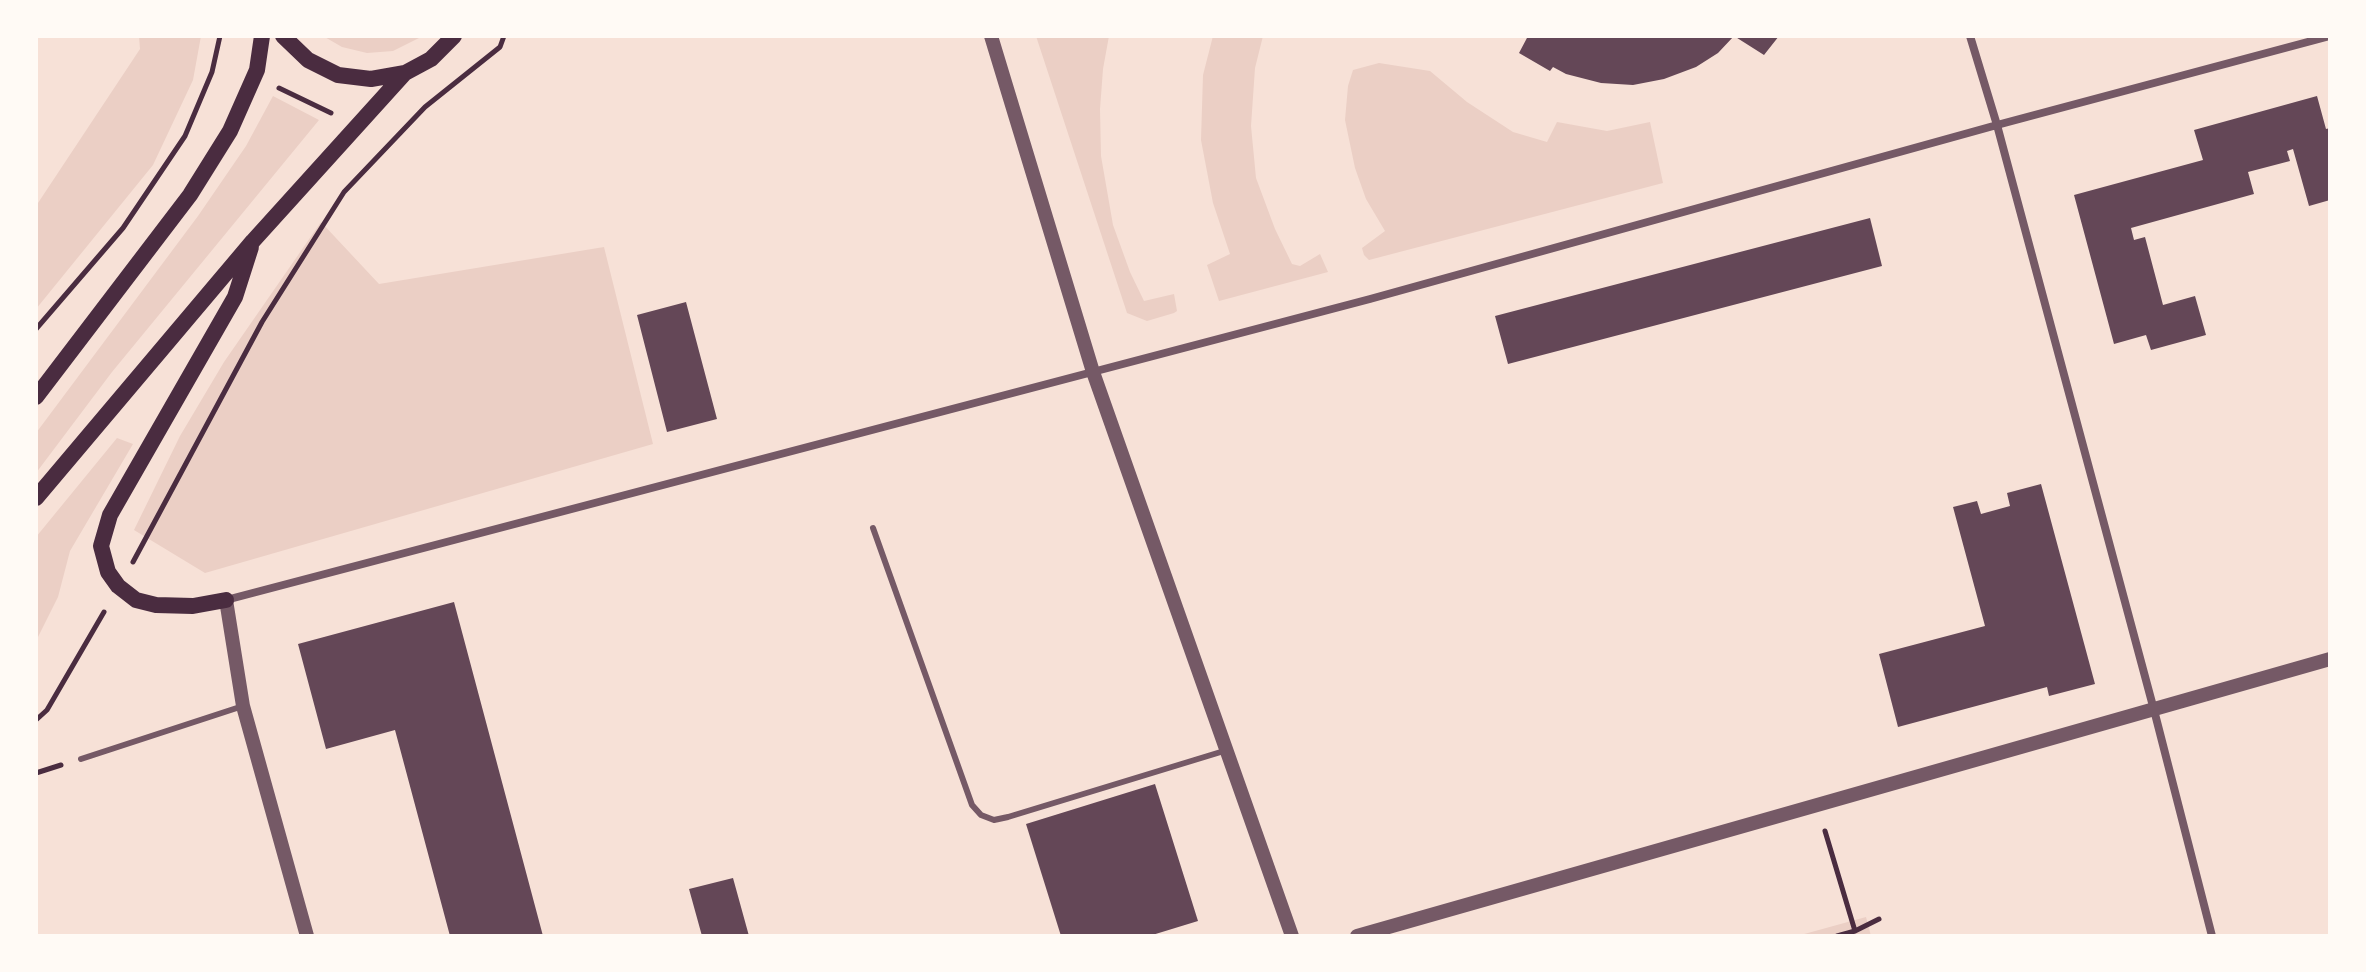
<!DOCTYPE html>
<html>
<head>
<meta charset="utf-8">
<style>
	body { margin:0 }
	#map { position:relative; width:2366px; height:972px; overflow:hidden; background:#f7e1d7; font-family:"Nunito Sans",sans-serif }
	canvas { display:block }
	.frame { position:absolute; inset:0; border:38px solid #fffaf5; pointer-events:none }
</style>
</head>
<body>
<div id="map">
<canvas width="2366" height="972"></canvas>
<div class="frame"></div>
</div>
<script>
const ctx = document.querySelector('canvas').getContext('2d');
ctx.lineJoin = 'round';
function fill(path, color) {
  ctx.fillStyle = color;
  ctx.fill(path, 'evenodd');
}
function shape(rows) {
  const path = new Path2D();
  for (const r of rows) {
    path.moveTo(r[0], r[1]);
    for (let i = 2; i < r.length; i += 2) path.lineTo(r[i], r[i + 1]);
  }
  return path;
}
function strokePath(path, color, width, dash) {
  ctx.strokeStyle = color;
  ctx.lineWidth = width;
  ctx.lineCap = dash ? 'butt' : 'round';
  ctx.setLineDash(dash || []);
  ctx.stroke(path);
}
const green = shape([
	[139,36,201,36,193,80,153,165,36,309,36,206,140,49],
	[323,36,423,36,393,51,367,53,342,47],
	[1036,36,1109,36,1103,69,1100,109,1101,156,1113,225,1130,272,1144,301,1174,294,1177,311,1174,313,1147,321,1127,313],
	[1213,36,1263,36,1255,68,1251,126,1256,178,1275,229,1292,264,1300,266,1320,254,1328,272,1219,301,1207,265,1230,254,1213,203,1201,140,1203,75],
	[1379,63,1430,71,1467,102,1513,132,1547,142,1557,122,1607,131,1650,122,1663,183,1369,260,1364,255,1362,248,1385,231,1366,199,1355,168,1345,120,1348,86,1353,70],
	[273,96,319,120,112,372,36,473,36,433,198,216,246,146],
	[321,222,379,284,604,247,653,444,205,573,134,530,180,436,224,362],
	[117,438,133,444,70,551,58,597,36,641,36,537],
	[1866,917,1871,936,1797,936]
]);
const building = shape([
	[1528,36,1779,36,1764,55,1734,36,1718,53,1696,67,1664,79,1633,85,1601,83,1566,74,1553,67,1550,71,1519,53],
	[2317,96,2326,129,2330,128,2330,200,2309,206,2293,149,2287,151,2290,161,2248,172,2254,194,2131,228,2134,240,2145,237,2163,305,2195,296,2206,335,2151,350,2146,335,2114,344,2074,195,2203,160,2194,130],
	[1870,218,1882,266,1508,364,1495,316],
	[686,302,717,419,667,432,637,315],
	[2041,484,2095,684,2049,696,2047,687,1898,727,1879,654,1985,626,1953,507,1977,501,1981,514,2010,506,2007,493],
	[454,602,543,936,450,936,395,730,326,749,298,644],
	[1155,784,1198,921,1149,936,1061,936,1026,824],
	[733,878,749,936,702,936,689,889]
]);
const path = shape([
	[279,88,331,113],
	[36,329,123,228,185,136,212,72,220,36],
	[133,562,262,322,344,192,425,107,500,47,504,36],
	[36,720,47,710,104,612],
	[36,773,61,765],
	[1825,831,1855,931,1837,936],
	[1855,931,1879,919]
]);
const service = shape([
	[873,528,972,805,981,815,994,820,1008,817,1224,751],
	[81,759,243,706]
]);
const minor = shape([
	[1970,36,1997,125,2154,710,2212,936],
	[226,600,1370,299,1997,125,2330,36]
]);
const tertiary = shape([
	[991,36,1093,372,1292,936],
	[226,600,243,706,307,936],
	[1357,936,2330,659]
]);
const secondary = shape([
	[283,36,308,60,338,75,371,79,405,73,431,59,454,36],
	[36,397,190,195,230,131,257,70,262,36],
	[36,498,253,241,405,73],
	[226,600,193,606,156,605,136,600,118,586,108,572,101,546,110,515,235,297,251,247]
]);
fill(green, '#ebcfc5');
fill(building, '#644757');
strokePath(path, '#4a2c40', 5);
strokePath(service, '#755966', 6);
strokePath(minor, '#755966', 8);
strokePath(tertiary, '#755966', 14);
strokePath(secondary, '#4a2c40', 16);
</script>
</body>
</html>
